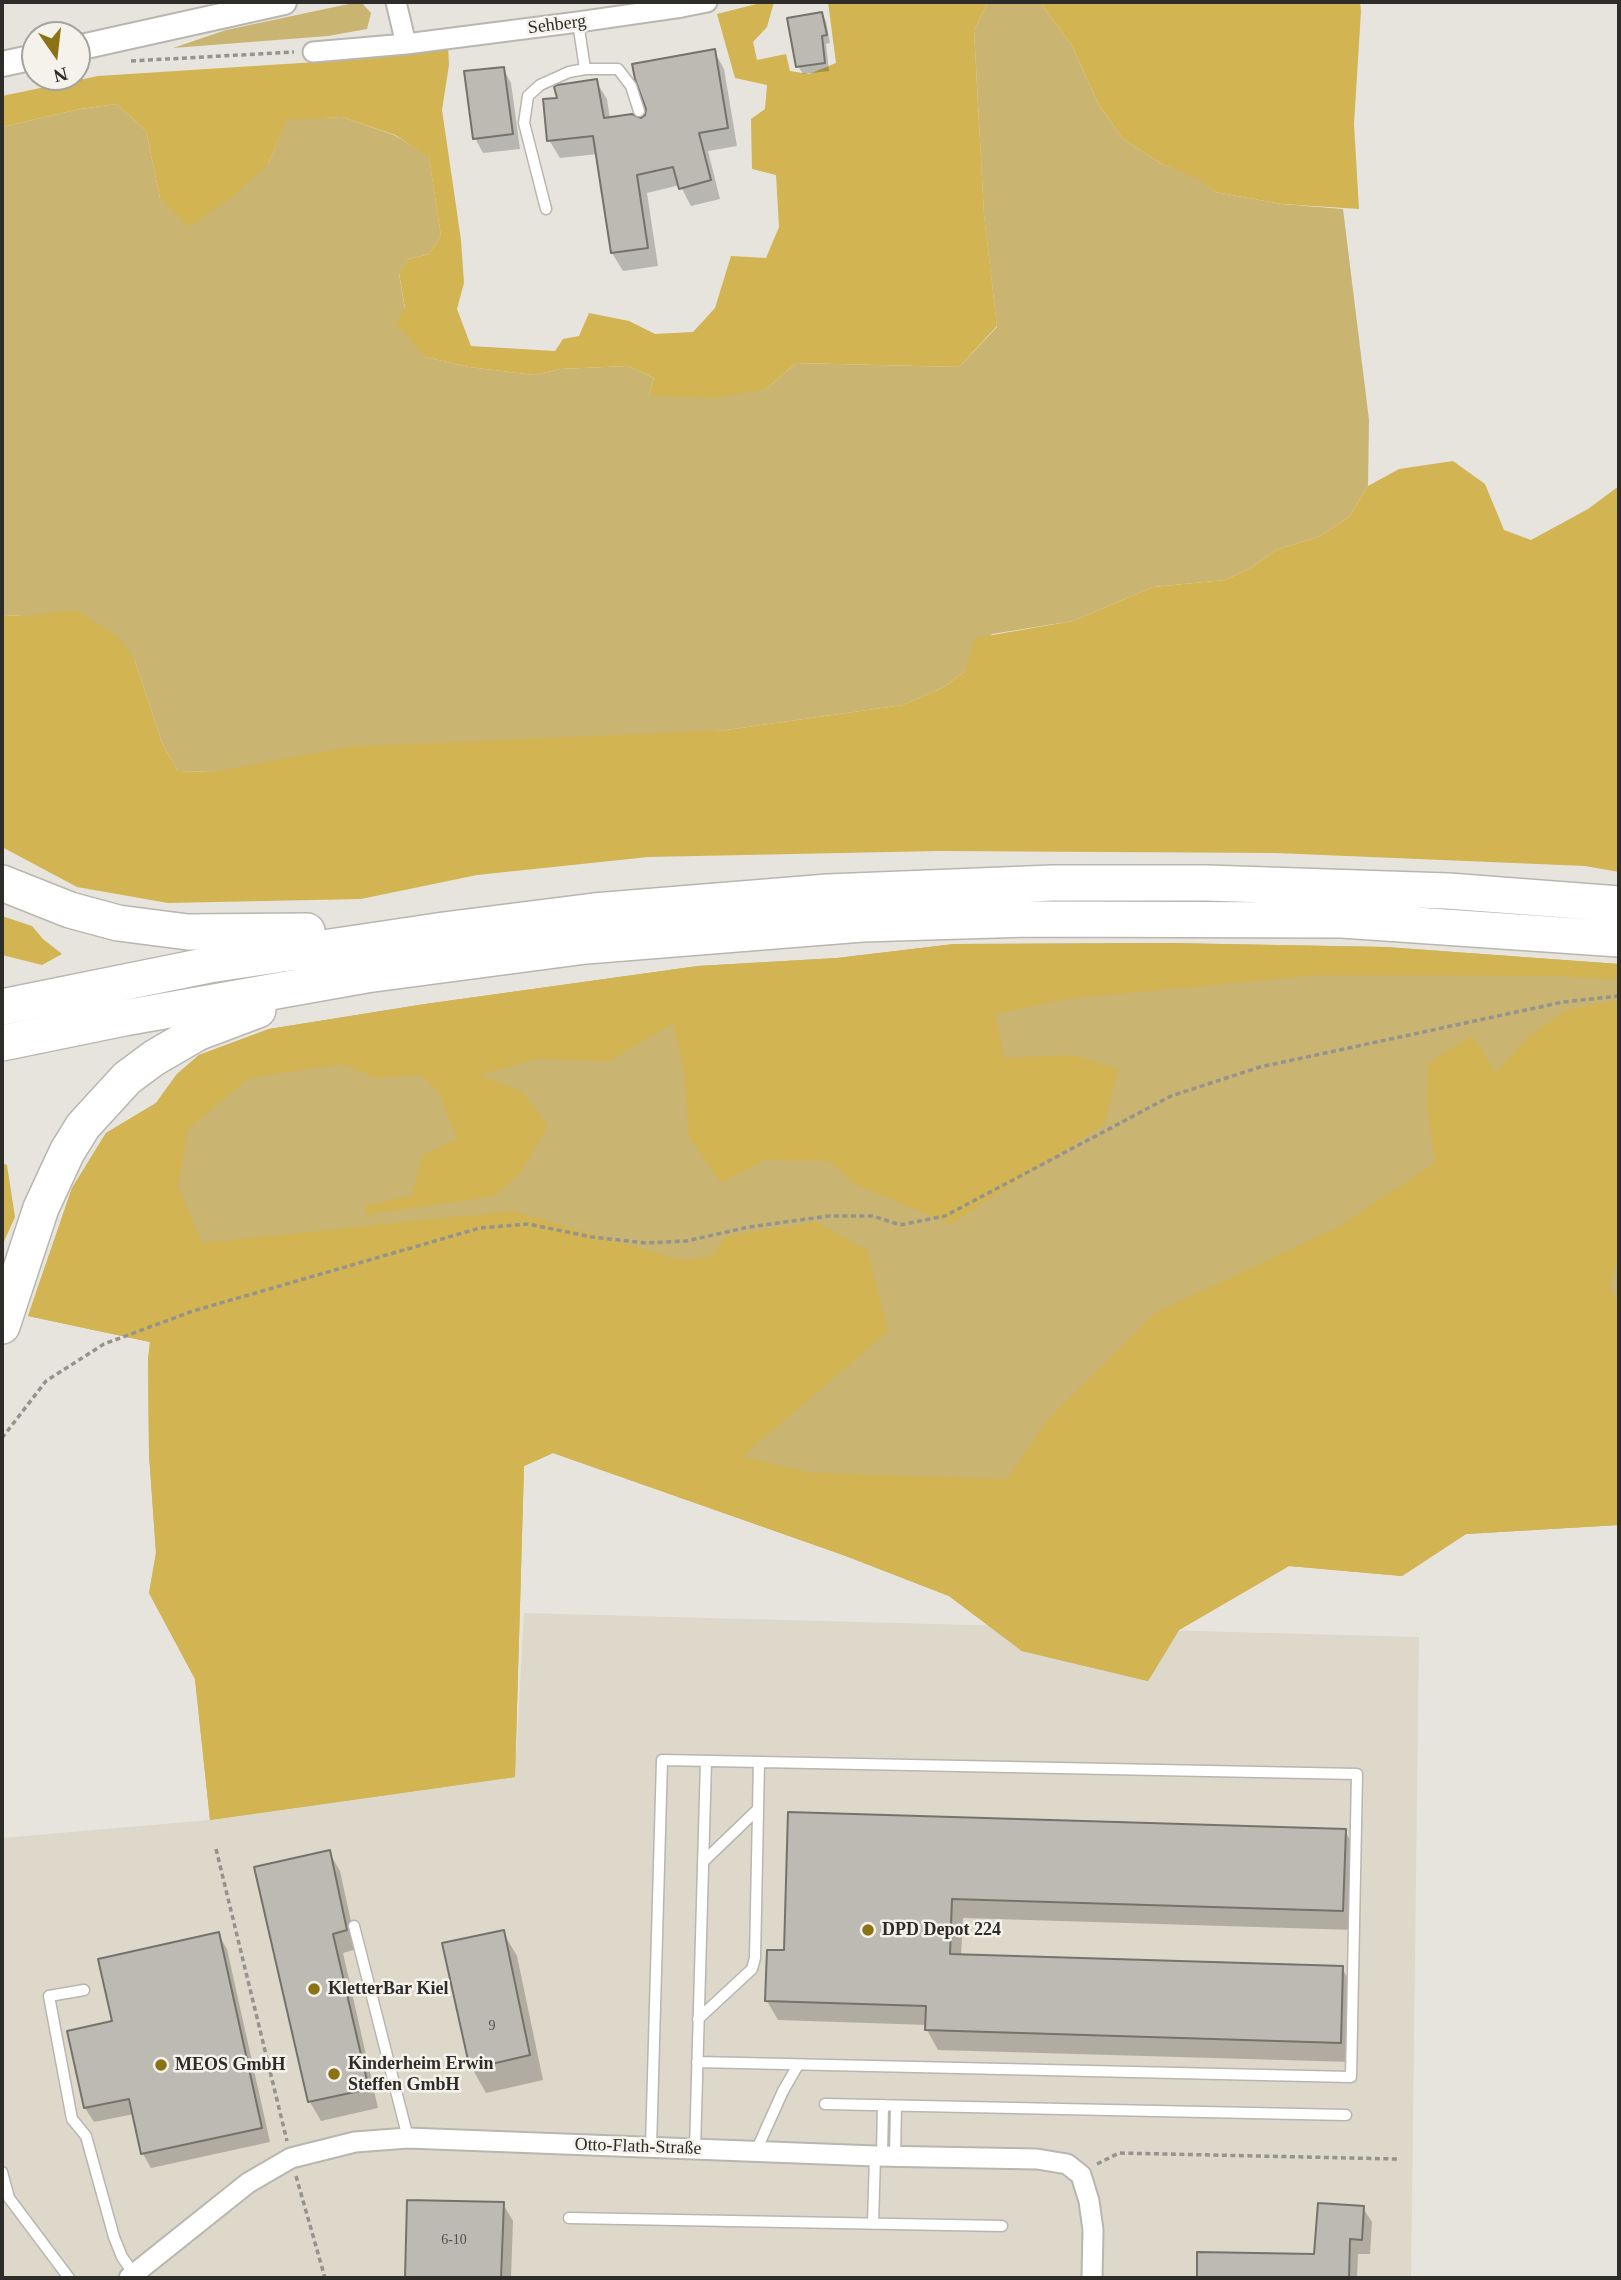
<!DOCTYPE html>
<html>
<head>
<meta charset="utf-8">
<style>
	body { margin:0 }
	#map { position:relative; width:1621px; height:2280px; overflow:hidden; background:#e7e4dd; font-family:Georgia,serif }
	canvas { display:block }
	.frame { position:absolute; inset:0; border:4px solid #2d2c29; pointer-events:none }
	.north { position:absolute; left:21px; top:21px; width:70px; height:70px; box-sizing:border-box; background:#f4f2ea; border:2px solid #a4a39d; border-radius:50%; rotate:166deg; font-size:19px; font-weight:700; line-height:28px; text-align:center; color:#2d2c29 }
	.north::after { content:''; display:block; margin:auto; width:24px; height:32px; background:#8b7215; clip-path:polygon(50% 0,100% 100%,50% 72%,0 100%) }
</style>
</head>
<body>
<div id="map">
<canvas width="1621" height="2280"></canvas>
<div class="frame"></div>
<div class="north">N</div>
</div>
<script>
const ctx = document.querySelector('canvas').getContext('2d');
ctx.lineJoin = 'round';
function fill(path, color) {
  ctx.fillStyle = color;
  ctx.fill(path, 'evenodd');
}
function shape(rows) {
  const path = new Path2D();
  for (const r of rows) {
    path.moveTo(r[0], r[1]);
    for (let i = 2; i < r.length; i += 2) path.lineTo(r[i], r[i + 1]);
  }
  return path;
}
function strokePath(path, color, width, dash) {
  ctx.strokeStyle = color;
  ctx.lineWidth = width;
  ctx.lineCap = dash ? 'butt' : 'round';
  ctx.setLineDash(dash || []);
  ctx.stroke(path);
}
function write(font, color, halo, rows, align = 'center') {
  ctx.font = font + ' Georgia,serif';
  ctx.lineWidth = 5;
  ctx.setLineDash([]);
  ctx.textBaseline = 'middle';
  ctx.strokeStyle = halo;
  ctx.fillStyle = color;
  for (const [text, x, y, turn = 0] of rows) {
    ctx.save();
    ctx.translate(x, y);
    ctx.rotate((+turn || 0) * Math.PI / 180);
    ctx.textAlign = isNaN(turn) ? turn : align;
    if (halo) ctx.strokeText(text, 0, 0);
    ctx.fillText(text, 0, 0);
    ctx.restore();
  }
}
const built = shape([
	[524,1613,1419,1637,1411,2278,2,2278,2,1838,210,1820,515,1777]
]);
const green = shape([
	[358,2,361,2,371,13,367,29,328,36,173,48,226,30],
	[988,2,1040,2,1072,46,1099,105,1123,139,1162,164,1199,178,1215,192,1282,204,1343,209,1369,420,1368,486,1349,517,1320,536,1276,550,1251,568,1225,580,1153,587,1073,621,992,634,965,671,944,687,903,705,726,730,212,772,178,771,162,743,135,661,24,616,2,615,2,127,80,109,117,104,146,131,160,198,268,164,287,119,342,117,394,135,429,156,441,236,429,254,409,259,399,274,405,309,425,357,469,367,534,375,560,369,628,366,654,378,649,395,765,390,796,363,959,367,997,327,984,215,974,30],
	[1168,943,1386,947,1619,964,1619,1525,1466,1534,1402,1576,1289,1566,1179,1630,1148,1681,1022,1651,949,1596,843,1555,553,1453,524,1466,515,1777,210,1820,195,1679,149,1593,156,1553,149,1454,148,1360,150,1342,28,1316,72,1188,106,1133,156,1103,177,1074,199,1055,269,1029,425,1004,698,966,837,958,954,944]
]);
const forest = shape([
	[764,2,774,2,767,27,753,42,757,60,786,54,790,71,809,74,836,63,828,2,988,2,974,30,984,214,997,326,959,367,796,363,765,390,710,398,649,395,654,378,628,366,560,369,534,375,469,367,425,357,396,323,405,308,399,273,409,259,429,254,441,236,429,157,395,135,342,117,287,120,268,164,231,198,189,227,160,198,146,131,117,104,80,109,2,127,2,96,98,76,363,59,448,46,449,65,442,110,461,240,464,283,457,309,471,346,555,351,563,339,579,336,589,313,629,321,655,334,693,332,715,308,731,256,766,258,779,227,776,175,752,169,751,119,765,109,767,85,735,78,717,14],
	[1040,2,1360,2,1361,11,1354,124,1359,209,1282,204,1215,192,1199,179,1162,164,1123,139,1099,105,1072,46],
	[1453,461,1485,484,1504,530,1531,540,1588,509,1619,486,1619,872,1585,866,1275,853,938,851,648,857,477,875,361,899,168,903,77,887,2,847,2,615,24,616,76,610,120,638,135,661,162,743,178,771,212,772,348,747,726,730,903,705,944,687,965,671,975,638,1073,621,1153,587,1225,580,1251,568,1276,550,1320,536,1349,517,1368,486,1399,469],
	[2,916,32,926,43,939,62,954,42,965,2,955],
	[1168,943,1386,947,1619,964,1619,980,1561,976,1317,975,1066,999,995,1014,1004,1058,1072,1055,1118,1069,1104,1124,951,1224,857,1185,829,1161,764,1160,721,1183,689,1137,684,1069,673,1023,609,1061,535,1059,480,1075,523,1092,548,1126,519,1174,494,1196,365,1215,365,1206,412,1195,422,1156,457,1139,439,1092,420,1075,375,1078,342,1064,249,1078,188,1129,178,1186,202,1243,514,1211,680,1260,711,1257,726,1236,816,1222,867,1250,888,1331,742,1457,813,1473,1007,1479,1049,1418,1155,1313,1338,1227,1435,1163,1427,1103,1428,1063,1472,1036,1496,1073,1528,1037,1566,1010,1619,1000,1619,1260,1608,1287,1619,1302,1619,1525,1466,1534,1402,1576,1289,1566,1179,1630,1148,1681,1022,1651,949,1596,843,1555,553,1453,524,1466,515,1777,210,1820,195,1679,149,1593,156,1553,149,1454,148,1360,150,1342,28,1316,72,1188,106,1133,156,1103,177,1074,199,1055,269,1029,425,1004,698,966,837,958,954,944],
	[2,1163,7,1165,15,1217,2,1246]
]);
const shadow = shape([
	[821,14,826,21,830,43,826,44,829,71,803,74,798,66],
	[714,51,724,69,737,146,708,151,720,199,691,206,680,185,647,193,658,266,623,271,612,253,598,154,560,158,549,140,559,99,596,81,607,99,610,119,641,120],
	[503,68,511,83,520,149,483,153,475,138],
	[790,1814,1345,1831,1356,1851,1354,1930,963,1918,961,1956,1342,1968,1353,1988,1351,2062,938,2050,927,2030,927,2025,778,2020,767,2001,785,1952],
	[329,1852,340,1871,357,1949,343,1953,378,2108,321,2121,310,2102,257,1869],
	[503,1932,517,1956,543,2080,486,2093,472,2068],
	[218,1934,227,1949,270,2142,151,2168,143,2154,134,2114,94,2122,85,2108,114,2022],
	[409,2201,503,2204,513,2221,511,2278,407,2278],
	[1363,2208,1372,2222,1370,2254,1358,2254,1357,2278,1198,2278,1199,2254,1316,2256]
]);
const building = shape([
	[822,12,827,35,822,36,825,63,796,67,787,18,822,12],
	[715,49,728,128,699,133,711,180,679,189,673,167,637,175,648,248,611,253,593,136,547,141,543,99,557,98,554,87,557,85,597,79,604,118,632,114,641,118,645,115,646,109,635,79,632,64,715,49],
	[504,67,513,134,473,139,464,71,504,67],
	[788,1812,1346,1829,1343,1911,952,1899,950,1954,1343,1966,1341,2043,925,2030,926,2006,765,2001,767,1950,784,1950,788,1812],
	[330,1850,347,1930,333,1934,369,2089,308,2102,254,1867,330,1850],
	[504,1930,530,2055,470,2069,442,1943,504,1930],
	[219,1932,262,2128,141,2154,129,2099,84,2108,67,2031,112,2021,98,1959,219,1932],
	[407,2200,504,2202,501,2278,405,2278,407,2200],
	[1318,2203,1364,2206,1362,2240,1350,2239,1349,2278,1197,2278,1197,2252,1314,2254,1318,2203]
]);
const path = shape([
	[131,61,294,52],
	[2,1438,46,1381,104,1344,193,1311,480,1228,528,1224,592,1237,646,1243,686,1241,749,1227,829,1216,873,1216,900,1225,945,1216,1171,1096,1260,1067,1563,1002,1619,996],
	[216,1849,287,2141],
	[1097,2164,1119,2153,1397,2159],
	[296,2176,325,2278]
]);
const service = shape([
	[578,22,585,69,618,69,631,86,639,111],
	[546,209,524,123,528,96,540,85,569,72,585,69],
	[703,1862,758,1809],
	[354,1926,408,2138],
	[84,1990,49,1996,72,2119,86,2136,114,2237,122,2257,134,2274],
	[698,2019,752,1969,755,1958,759,1762],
	[825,2104,1346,2115],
	[651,2147,662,1760,1357,1774,1351,2077,697,2062],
	[695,2149,706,1761],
	[756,2151,783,2091,798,2065],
	[882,2156,883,2105],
	[895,2156,896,2106],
	[2,2172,9,2198,69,2278],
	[569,2218,1002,2226],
	[873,2224,875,2156]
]);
const minor = shape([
	[396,2,406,44],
	[313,52,406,44,578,22,682,7,707,2],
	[129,2278,248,2183,291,2158,355,2142,408,2138,875,2156,1037,2159,1067,2164,1081,2175,1089,2201,1093,2230,1092,2278]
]);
const tertiary = shape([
	[77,48,284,2],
	[2,64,35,57]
]);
const motorway = shape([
	[2,883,70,910,118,923,188,932,307,931],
	[2,1007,209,965,444,930,594,911,828,892,1053,883,1207,883,1448,891,1619,904],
	[2,1043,124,1018,366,975,586,946,862,924,1029,919,1342,920,1619,939],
	[2,1326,41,1208,67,1152,83,1126,127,1078,154,1058,197,1033,258,1010]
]);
const markers = [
	[868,1930,7,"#8b7215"],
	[314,1989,7,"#8b7215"],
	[161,2065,7,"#8b7215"],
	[334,2074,7,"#8b7215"]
];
const numberNames = [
	["9",492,2026],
	["6-10",454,2240]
];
const streetNames = [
	["Sehberg",557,25,-7],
	["Otto-Flath-Straße",638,2147,2]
];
const poiNames = [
	["DPD Depot 224",882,1930],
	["KletterBar Kiel",328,1989],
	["Kinderheim Erwin",348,2064],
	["Steffen GmbH",348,2085],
	["MEOS GmbH",175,2065]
];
fill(built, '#ddd8ca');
fill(green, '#c9b472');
fill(forest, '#d2b452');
fill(shadow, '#0003');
fill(building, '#bcbab3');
strokePath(building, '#74726b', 2);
strokePath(service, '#b8b6af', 13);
strokePath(minor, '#b8b6af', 23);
strokePath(tertiary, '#b8b6af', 28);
strokePath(motorway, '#b8b6af', 38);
strokePath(path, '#95938e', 3.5, [5, 3.5]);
strokePath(service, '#fff', 10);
strokePath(minor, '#fff', 19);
strokePath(tertiary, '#fff', 24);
strokePath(motorway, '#fff', 35);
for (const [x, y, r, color] of markers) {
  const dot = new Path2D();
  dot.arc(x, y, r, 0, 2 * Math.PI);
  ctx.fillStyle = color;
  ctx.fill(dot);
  strokePath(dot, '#f4f2ea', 2.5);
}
write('14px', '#51504c', null, numberNames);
write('18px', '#2d2c29', '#f4f2ea', streetNames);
write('bold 18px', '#2d2c29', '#f4f2ea', poiNames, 'left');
</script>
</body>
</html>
